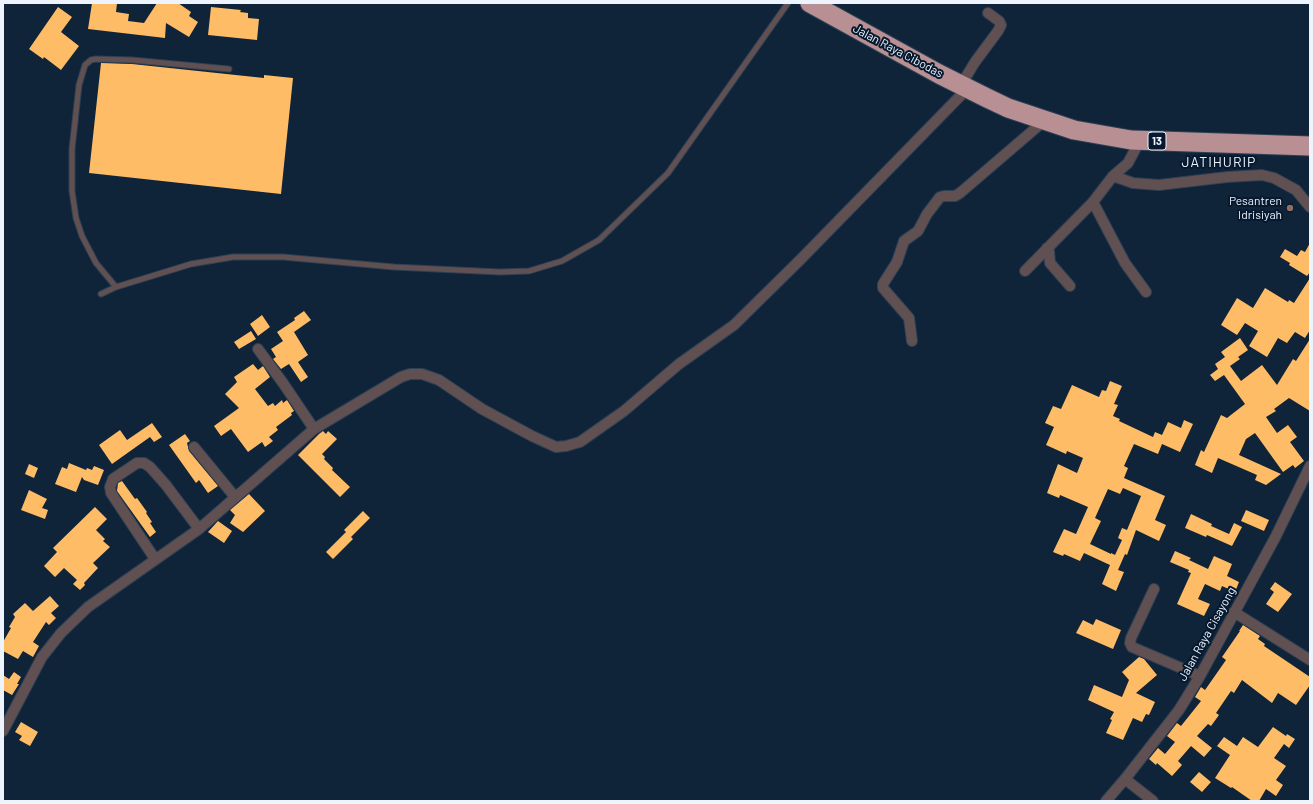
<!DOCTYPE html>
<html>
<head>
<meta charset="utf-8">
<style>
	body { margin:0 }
	#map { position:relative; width:1313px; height:804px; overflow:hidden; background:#0f2339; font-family:Barlow,sans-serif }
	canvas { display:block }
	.frame { position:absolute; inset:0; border:4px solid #edf4fd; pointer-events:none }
</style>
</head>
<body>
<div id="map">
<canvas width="1313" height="804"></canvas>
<div class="frame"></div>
</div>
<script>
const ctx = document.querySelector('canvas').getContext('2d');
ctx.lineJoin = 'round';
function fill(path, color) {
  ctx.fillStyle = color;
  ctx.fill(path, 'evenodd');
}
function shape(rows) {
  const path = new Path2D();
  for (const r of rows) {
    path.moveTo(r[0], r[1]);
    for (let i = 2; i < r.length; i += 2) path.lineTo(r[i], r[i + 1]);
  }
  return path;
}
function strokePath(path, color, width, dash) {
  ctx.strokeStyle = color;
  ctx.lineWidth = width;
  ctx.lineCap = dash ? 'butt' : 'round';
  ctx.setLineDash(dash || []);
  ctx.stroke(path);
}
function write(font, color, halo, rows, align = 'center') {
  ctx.font = font + ' Barlow,sans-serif';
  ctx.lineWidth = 4;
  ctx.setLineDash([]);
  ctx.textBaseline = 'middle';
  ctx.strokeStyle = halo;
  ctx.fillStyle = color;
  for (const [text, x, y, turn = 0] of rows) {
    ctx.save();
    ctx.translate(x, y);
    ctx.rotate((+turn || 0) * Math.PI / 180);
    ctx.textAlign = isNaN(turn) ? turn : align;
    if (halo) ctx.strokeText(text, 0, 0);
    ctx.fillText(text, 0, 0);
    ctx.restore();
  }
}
const building = shape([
	[92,3,117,3,116,12,129,14,128,21,144,23,157,3,178,3,191,12,189,16,198,22,189,37,166,23,165,38,88,29],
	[58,7,72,17,61,32,79,46,61,70,44,57,43,59,29,49],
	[211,7,241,10,240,12,248,13,248,18,259,19,257,40,208,35],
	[101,63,132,64,264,78,264,75,293,78,281,194,89,173],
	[1310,243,1310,272,1307,276,1289,265,1290,263,1280,257,1285,249,1297,256,1301,250,1305,252],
	[1310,278,1310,330,1305,338,1295,332,1287,343,1278,338,1267,357,1249,346,1258,331,1245,323,1237,335,1221,325,1237,298,1253,308,1265,288,1288,302,1289,300,1294,303],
	[304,311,311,320,294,332,308,355,298,362,308,377,301,382,289,364,281,369,273,359,276,357,271,349,283,341,277,332,295,320,294,318],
	[262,315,270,327,258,336,250,324],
	[251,331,256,339,239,349,234,342],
	[1240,338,1248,350,1238,357,1240,359,1230,366,1241,381,1262,365,1277,385,1293,359,1296,361,1310,339,1310,411,1289,398,1274,409,1276,411,1266,417,1277,433,1288,425,1297,437,1290,442,1304,461,1295,468,1293,465,1283,472,1255,433,1246,439,1239,455,1281,474,1266,485,1255,480,1257,475,1218,458,1212,473,1195,465,1201,450,1204,452,1221,415,1227,418,1245,404,1224,375,1215,381,1210,375,1218,369,1215,364,1225,357,1221,352],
	[253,364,258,370,263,366,270,377,255,389,268,406,273,403,275,406,282,400,283,403,287,400,294,411,291,413,292,415,276,427,278,430,269,437,273,441,265,447,262,442,248,452,231,429,221,436,214,426,239,408,225,394,237,382,234,377],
	[1110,381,1122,386,1114,404,1118,405,1113,416,1120,419,1119,421,1153,437,1155,432,1162,435,1168,422,1181,428,1184,420,1193,424,1180,452,1162,444,1158,454,1134,444,1124,466,1128,468,1124,478,1165,496,1155,520,1166,525,1159,541,1136,530,1127,555,1125,554,1118,570,1124,572,1116,591,1102,584,1110,565,1084,553,1080,561,1064,554,1063,556,1053,552,1064,529,1076,534,1088,507,1060,495,1059,498,1047,493,1058,464,1077,473,1083,458,1067,451,1066,454,1046,445,1054,427,1045,423,1053,406,1061,409,1072,385,1099,397,1102,390,1106,391],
	[1123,488,1141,496,1127,530,1122,528,1118,538,1122,540,1115,555,1111,553,1111,554,1090,544,1101,521,1095,518,1108,489,1120,494],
	[152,423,162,437,154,442,150,437,112,464,99,445,120,430,127,440],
	[323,431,326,434,328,431,337,439,322,454,325,457,324,459,333,468,332,470,350,487,340,497,298,455,319,434],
	[185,434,190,441,187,443,189,451,218,486,208,493,199,480,196,483,169,445],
	[69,463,86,470,87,468,92,470,94,466,104,470,98,485,84,480,82,477,76,492,55,484,62,467,67,469],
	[29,464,38,468,34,478,25,474],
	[122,481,135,499,137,498,147,512,146,513,152,522,150,523,156,532,150,537,117,491,118,483],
	[29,490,47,499,42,508,48,510,45,519,21,510],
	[249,494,265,511,243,532,230,523,235,515,230,510],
	[95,507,107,519,96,530,105,539,103,541,110,547,93,563,98,568,84,583,85,585,80,590,73,584,77,580,64,568,55,577,44,566,57,552,53,548],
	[1246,510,1269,520,1264,531,1241,521],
	[363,511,370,518,351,537,353,539,333,559,326,552,346,532,344,530],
	[1191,514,1212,524,1211,526,1229,534,1234,523,1242,527,1232,546,1207,535,1206,537,1185,528],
	[218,521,232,531,224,543,208,532],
	[1175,551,1191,558,1189,560,1208,569,1214,556,1232,564,1227,576,1239,582,1235,592,1222,586,1220,591,1205,584,1198,599,1210,604,1204,616,1177,604,1191,573,1188,572,1189,570,1170,562],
	[1275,582,1292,594,1278,612,1266,604,1274,592,1270,589],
	[50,596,59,606,51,613,56,618,49,625,46,622,33,642,39,646,33,657,23,651,18,659,3,651,3,642,11,628,9,627,15,617,13,614,25,603,33,611],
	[1096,619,1121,630,1113,649,1076,633,1083,620,1093,625],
	[1243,625,1260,636,1258,639,1265,644,1264,646,1310,677,1310,685,1296,705,1278,693,1272,703,1242,680,1234,693,1231,691,1216,713,1219,715,1211,726,1208,724,1197,736,1212,748,1204,757,1191,746,1178,761,1182,765,1172,776,1157,763,1156,765,1149,759,1158,748,1165,754,1175,742,1167,736,1177,723,1181,726,1201,701,1195,697,1201,687,1205,690,1226,660,1222,657,1240,631,1239,631],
	[1139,657,1144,659,1157,675,1136,693,1155,702,1149,715,1146,714,1142,722,1133,718,1123,740,1106,733,1112,720,1110,719,1114,712,1088,700,1094,685,1122,697,1129,680,1122,672],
	[14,672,21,677,17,684,19,684,12,695,3,690,3,675,9,679],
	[21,722,38,732,30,746,19,740,22,736,15,732],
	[1273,727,1286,736,1287,734,1295,739,1289,748,1284,744,1274,758,1286,766,1276,780,1283,785,1276,796,1266,789,1259,801,1252,801,1232,787,1231,788,1215,778,1230,755,1217,746,1224,737,1237,746,1243,737,1258,747],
	[1199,772,1211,782,1202,792,1190,782]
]);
const lane = shape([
	[116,287,96,263,82,236,76,218,72,191,72,149,79,85,85,65,91,60,96,59,132,60,229,69],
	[101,294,116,287,191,264,233,257,283,257,394,267,500,272,529,271,562,261,599,240,668,173,788,3]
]);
const street = shape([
	[961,85,975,62,998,31,1001,25,999,21,988,13],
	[1113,176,1133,183,1159,185,1227,177,1262,175,1274,178,1296,190,1310,207],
	[1093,202,1125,263,1146,292],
	[1047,248,1049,251,1050,263,1070,286],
	[1025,271,1093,202,1113,176,1128,163,1138,144,1145,141],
	[912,341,909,318,883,288,883,284,897,262,904,241,918,231,927,214,940,197,944,196,955,196,960,193,1044,121],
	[258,349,283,383,314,429],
	[194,447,235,497],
	[155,559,111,493,110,487,113,479,137,463,144,463,150,467,166,485,199,529],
	[1154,589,1131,638,1130,643,1132,647,1200,676],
	[1234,612,1310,660],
	[3,731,42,657,61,633,88,607,199,529,314,429,401,377,410,374,422,374,439,380,482,409,532,436,556,447,566,446,580,442,624,411,679,364,734,325,801,259,968,88],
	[1125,779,1153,801],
	[1106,801,1125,779,1179,710,1200,676,1276,536,1310,466]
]);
const highway = shape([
	[810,3,939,74,987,98,1008,108,1074,130,1131,140,1310,146]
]);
const markers = [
	[1290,208,4,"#8d6e63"]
];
const shields = [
	[1157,141,18]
];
const shieldNames = [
	["13",1157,141]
];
const streetNames = [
	["Jalan Raya Cibodas",898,51,28],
	["Jalan Raya Cisayong",1207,634,-61]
];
const poiNames = [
	["Pesantren",1282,201],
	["Idrisiyah",1282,215]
];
const quarterNames = [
	["JATIHURIP",1219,162]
];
fill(building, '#ffbc66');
strokePath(lane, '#2e4054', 7);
strokePath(street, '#2e4054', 12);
strokePath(highway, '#2e4054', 21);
strokePath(lane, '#615052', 5);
strokePath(street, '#615052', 10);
strokePath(highway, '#b89094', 19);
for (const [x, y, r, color] of markers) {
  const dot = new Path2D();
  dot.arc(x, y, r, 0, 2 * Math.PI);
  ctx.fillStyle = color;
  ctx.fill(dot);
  strokePath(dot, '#06192e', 1.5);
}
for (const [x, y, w] of shields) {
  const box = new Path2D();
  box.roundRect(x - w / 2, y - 9, w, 18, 3);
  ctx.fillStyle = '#06192e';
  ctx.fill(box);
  strokePath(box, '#edf4fd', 1);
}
write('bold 11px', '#edf4fd', null, shieldNames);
write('12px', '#edf4fd', '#06192e', streetNames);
write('12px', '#edf4fd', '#06192e', poiNames, 'right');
ctx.letterSpacing = '1px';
write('14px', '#edf4fd', '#06192e', quarterNames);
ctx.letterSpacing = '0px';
</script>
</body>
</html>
